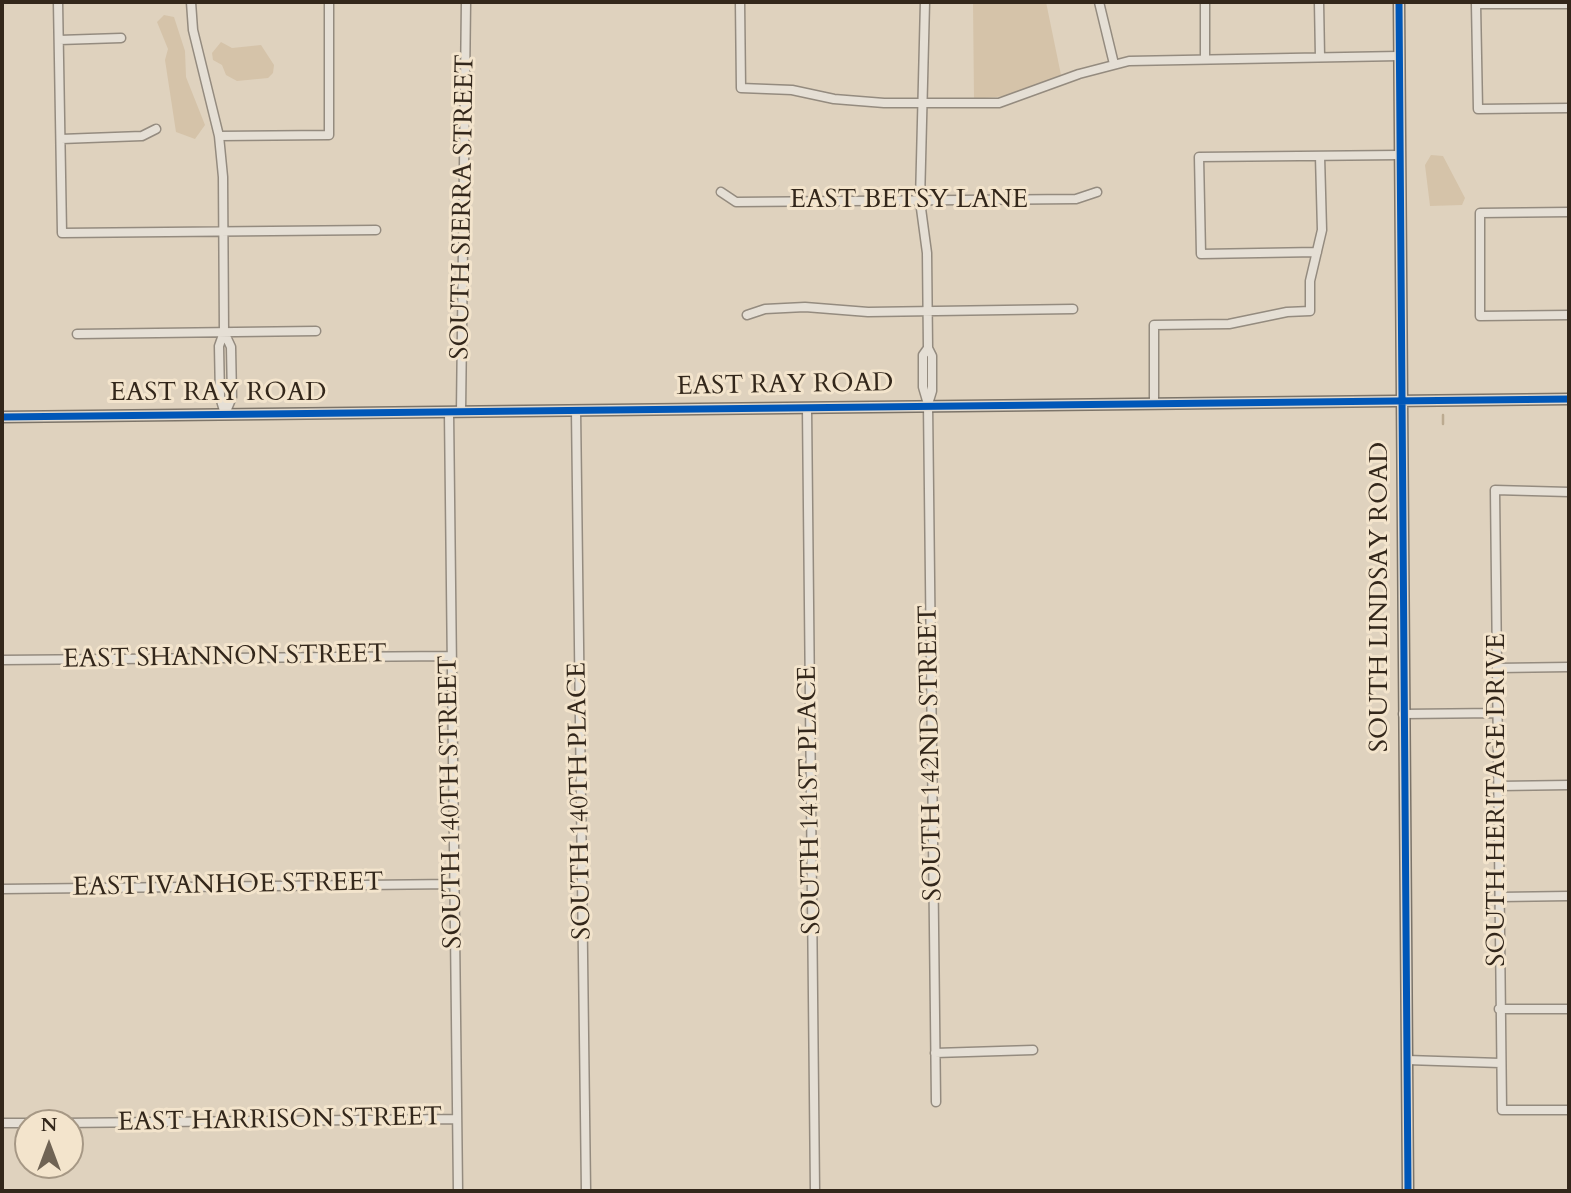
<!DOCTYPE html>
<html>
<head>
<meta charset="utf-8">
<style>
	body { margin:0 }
	#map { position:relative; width:1571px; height:1193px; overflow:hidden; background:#dfd2be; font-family:Cardo,serif }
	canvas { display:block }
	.frame { position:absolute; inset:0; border:4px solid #33271b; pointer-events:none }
	.north { position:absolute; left:14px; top:1109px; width:70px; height:70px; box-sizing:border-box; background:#f3e4cc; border:2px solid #a69885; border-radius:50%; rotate:0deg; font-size:19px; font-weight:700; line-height:28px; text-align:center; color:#33271b }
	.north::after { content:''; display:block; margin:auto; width:24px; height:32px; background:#6f6354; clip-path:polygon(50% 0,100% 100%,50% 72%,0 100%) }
</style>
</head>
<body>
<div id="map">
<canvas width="1571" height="1193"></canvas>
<div class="frame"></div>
<div class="north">N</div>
</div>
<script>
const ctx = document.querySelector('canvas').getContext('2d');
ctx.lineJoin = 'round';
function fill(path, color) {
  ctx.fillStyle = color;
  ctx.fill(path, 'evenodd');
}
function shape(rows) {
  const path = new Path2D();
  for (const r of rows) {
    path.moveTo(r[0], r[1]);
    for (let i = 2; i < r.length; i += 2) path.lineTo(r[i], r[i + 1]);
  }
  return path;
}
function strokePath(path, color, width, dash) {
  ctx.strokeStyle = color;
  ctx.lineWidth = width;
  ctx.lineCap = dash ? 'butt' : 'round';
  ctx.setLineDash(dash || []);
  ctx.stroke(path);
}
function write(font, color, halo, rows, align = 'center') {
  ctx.font = font + ' Cardo,serif';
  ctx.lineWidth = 6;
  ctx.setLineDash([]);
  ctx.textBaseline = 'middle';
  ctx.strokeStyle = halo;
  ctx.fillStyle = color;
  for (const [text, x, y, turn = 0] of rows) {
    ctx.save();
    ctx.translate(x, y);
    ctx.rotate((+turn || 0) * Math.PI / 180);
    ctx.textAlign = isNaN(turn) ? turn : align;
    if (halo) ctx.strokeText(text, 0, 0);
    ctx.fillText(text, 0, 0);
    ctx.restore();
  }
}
const green = shape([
	[973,2,1046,2,1061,75,1006,96,974,99],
	[164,15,174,17,185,51,186,77,205,125,195,139,176,132,165,60,168,49,157,22],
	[221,42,232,48,261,45,274,65,273,73,268,78,237,81,226,75,222,65,213,60,212,53],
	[1431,155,1443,156,1465,198,1462,205,1430,206,1425,165]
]);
const stream = shape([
	[1443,415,1443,424]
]);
const minor = shape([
	[58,2,62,233,376,230],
	[191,2,193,30,219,136,223,177,224,332,219,346,220,397,225,414],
	[740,2,741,88,792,90,834,99,884,103,999,103,1079,74,1129,61,1399,56],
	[925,2,920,201,927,253,928,348,923,355,923,387,928,404],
	[1099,2,1114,64],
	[1205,2,1205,59],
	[1319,2,1320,57],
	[1569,4,1476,4,1478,109,1569,108],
	[59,40,121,38],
	[219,136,329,135,329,2],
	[61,139,142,136,156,129],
	[721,192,736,202,1076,199,1097,192],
	[1569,212,1480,213,1480,316,1569,315],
	[1317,252,1201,254,1199,157,1399,155],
	[747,315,765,309,805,307,868,312,1073,309],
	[224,332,231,347,232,397,225,414],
	[77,334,316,331],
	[928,348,932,356,932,391,928,404,936,1102],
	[1154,402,1154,325,1229,324,1287,312,1310,311,1310,281,1322,230,1320,156],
	[807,408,815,1191],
	[576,410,586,1191],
	[449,412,458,1191],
	[461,412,466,2],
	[1569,492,1495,490,1502,1110,1569,1110],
	[2,660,449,656],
	[1497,668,1569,667],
	[1403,714,1498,713],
	[1499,786,1569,785],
	[2,889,454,884],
	[1500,897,1569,896],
	[1499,1009,1569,1009],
	[935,1053,1033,1050],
	[1407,1060,1500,1063],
	[2,1123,28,1123],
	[62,1123,456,1119]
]);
const major = shape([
	[1399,2,1408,1191],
	[2,417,1569,399]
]);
const cycleway = shape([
	[1399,2,1408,1191],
	[2,417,1569,399]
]);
const streetNames = [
	["EAST BETSY LANE",909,201],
	["SOUTH SIERRA STREET",464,207,-89],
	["EAST RAY ROAD",785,386,-1],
	["EAST RAY ROAD",218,394],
	["SOUTH LINDSAY ROAD",1381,597,-90],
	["EAST SHANNON STREET",225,658,-1],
	["SOUTH 142ND STREET",932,753,-91],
	["SOUTH 141ST PLACE",811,800,-91],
	["SOUTH HERITAGE DRIVE",1498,800,-90],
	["SOUTH 140TH PLACE",581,801,-91],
	["SOUTH 140TH STREET",452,802,-91],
	["EAST IVANHOE STREET",228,886,-1],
	["EAST HARRISON STREET",280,1121,-1]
];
fill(green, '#d5c3a9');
strokePath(stream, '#bcab91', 2.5);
strokePath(minor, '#948b7f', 11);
strokePath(major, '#7c7469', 13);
strokePath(minor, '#e5dfd5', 8);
strokePath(major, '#e1d9cd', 10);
strokePath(cycleway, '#0057b8', 7);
write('26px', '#33271b', '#f3e4cc', streetNames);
</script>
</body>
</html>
